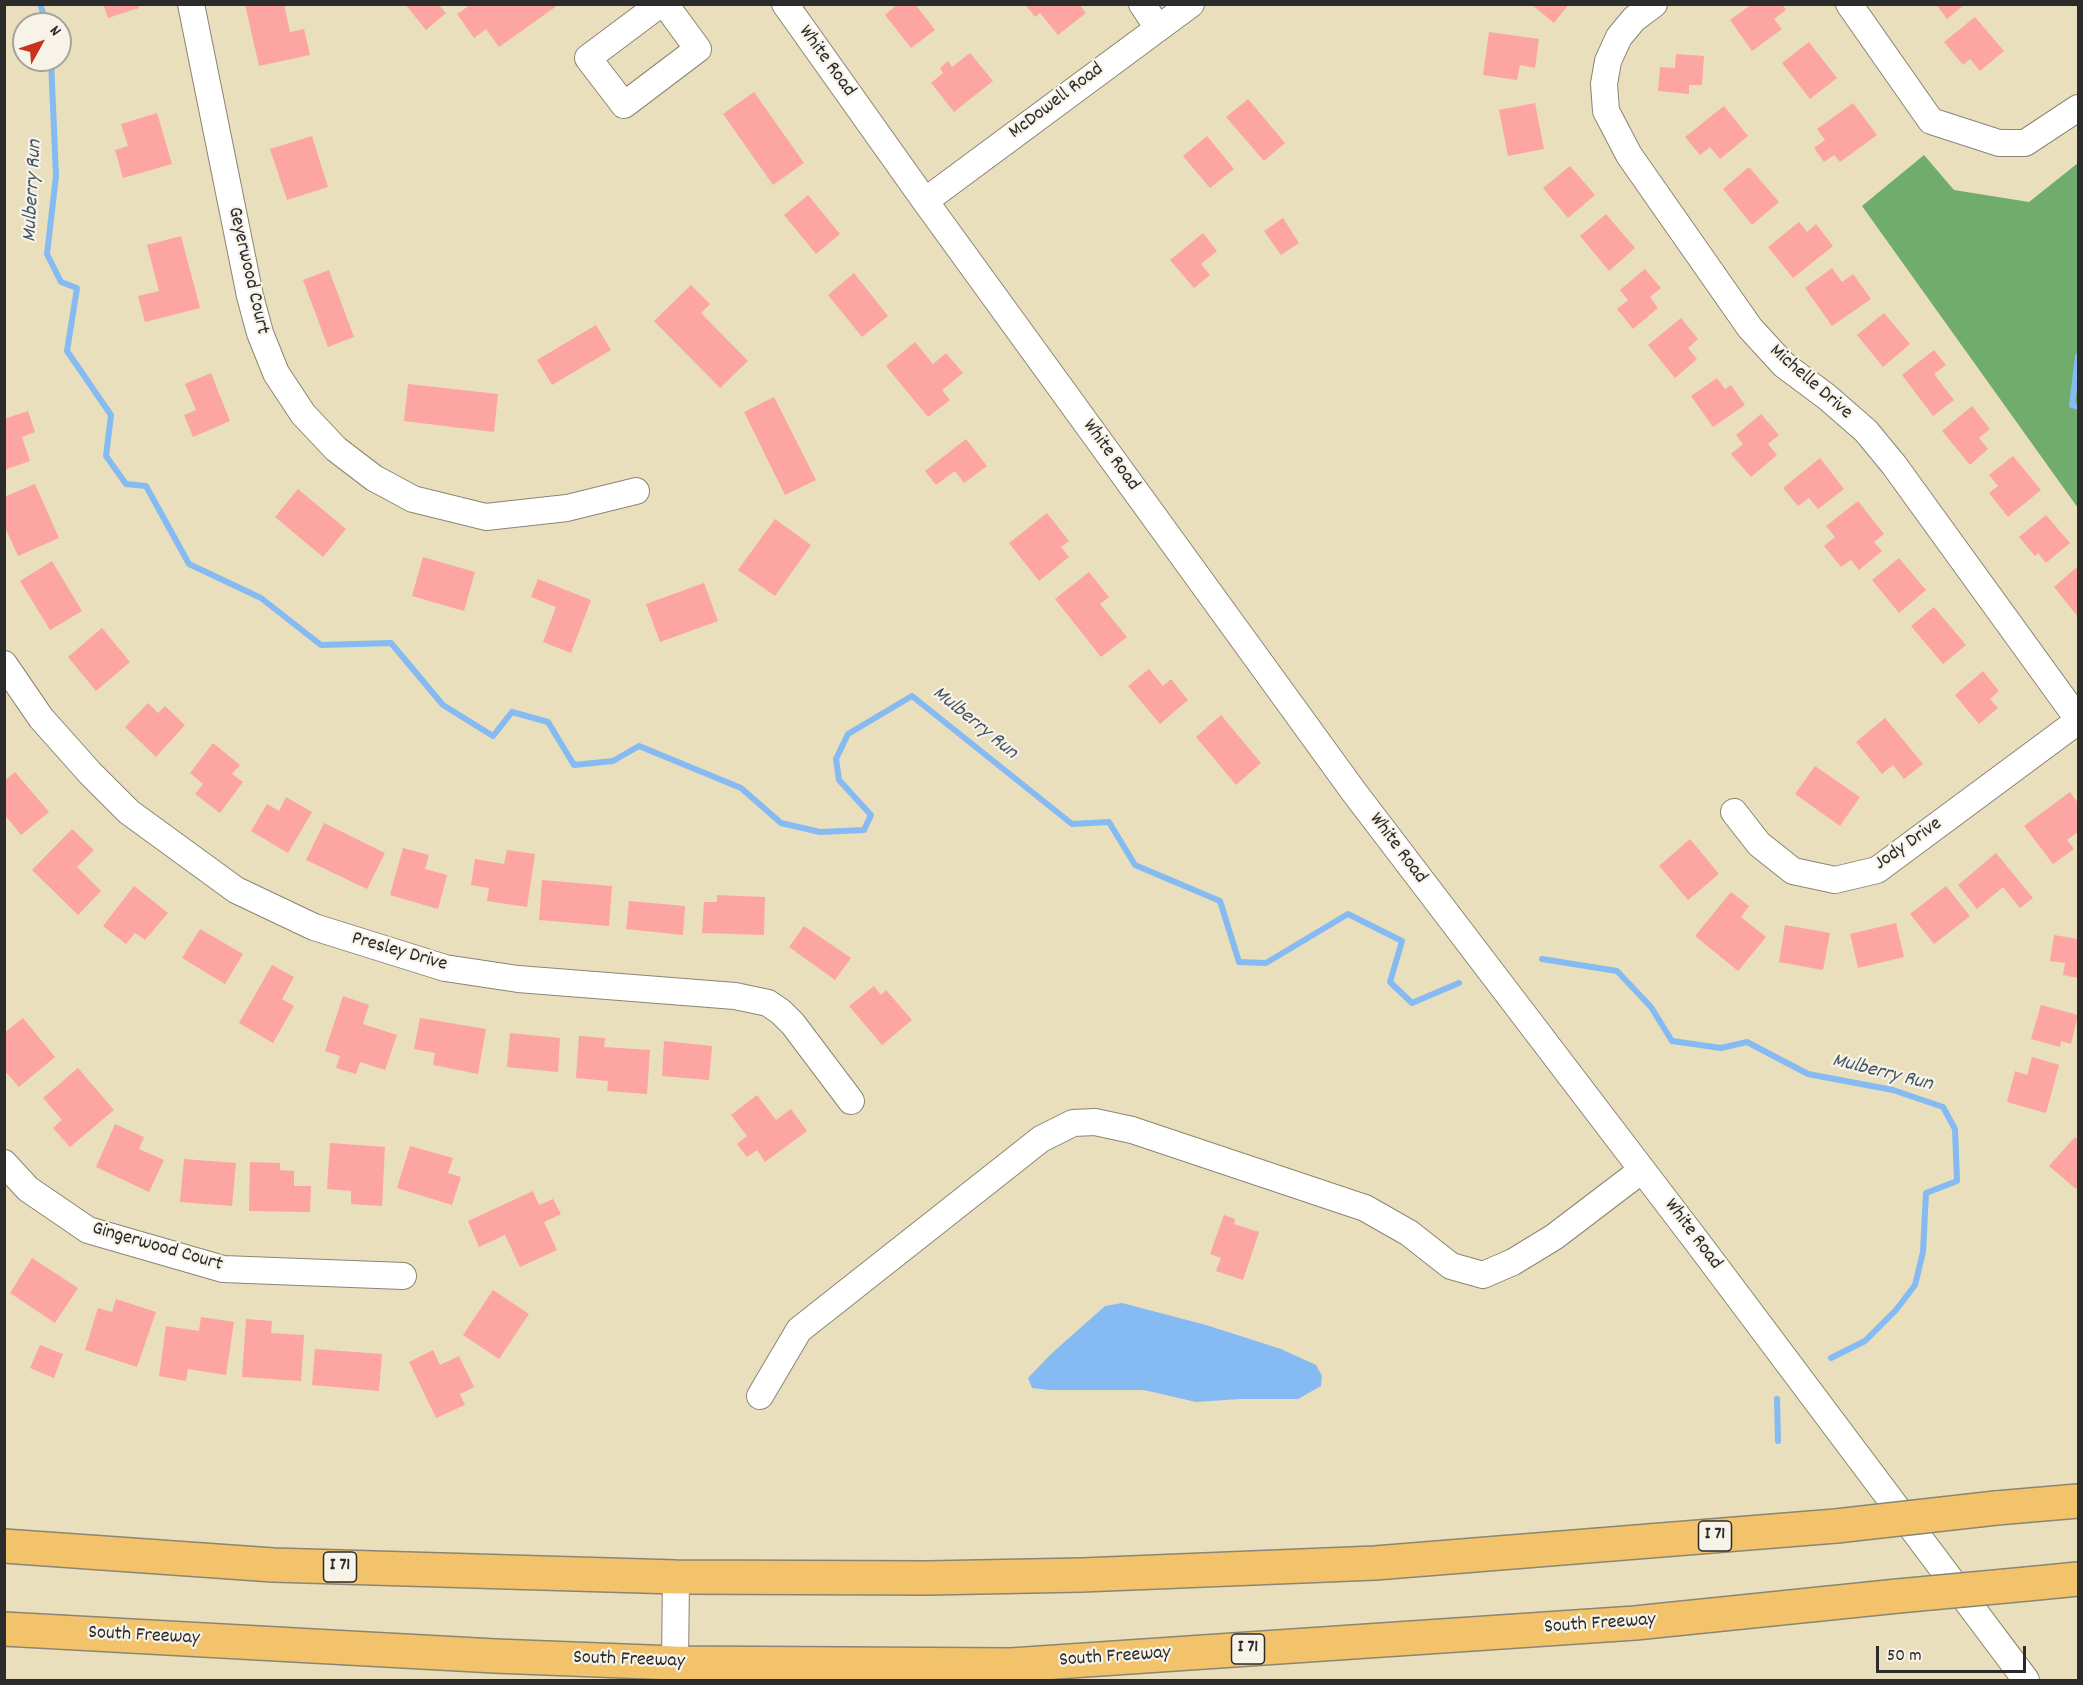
<!DOCTYPE html>
<html>
<head>
<meta charset="utf-8">
<style>
	body { margin:0 }
	#map { position:relative; width:2083px; height:1685px; overflow:hidden; background:#eadfbc; font-family:Dekko,sans-serif }
	canvas { display:block }
	.frame { position:absolute; inset:0; border:6px solid #2b2b2b; pointer-events:none }
	.north { position:absolute; left:12px; top:12px; width:60px; height:60px; box-sizing:border-box; background:#f7f3e8; border:2px solid #a5a39c; border-radius:50%; rotate:50deg; font-size:16px; font-weight:700; line-height:24px; text-align:center; color:#2b2b2b }
	.north::after { content:''; display:block; margin:auto; width:21px; height:27px; background:#c8321e; clip-path:polygon(50% 0,100% 100%,50% 72%,0 100%) }
	.scale { position:absolute; left:1876px; top:1646px; width:150px; height:27px; box-sizing:border-box; border:3px solid #2b2b2b; border-top:0; padding-left:8px; font-size:18px; line-height:21px; white-space:nowrap; color:#2b2b2b; -webkit-text-stroke:4px #f7f3e8; paint-order:stroke }
</style>
</head>
<body>
<div id="map">
<canvas width="2083" height="1685"></canvas>
<div class="frame"></div>
<div class="north">N</div>
<div class="scale">50 m</div>
</div>
<script>
const ctx = document.querySelector('canvas').getContext('2d');
ctx.lineJoin = 'round';
function fill(path, color) {
  ctx.fillStyle = color;
  ctx.fill(path, 'evenodd');
}
function shape(rows) {
  const path = new Path2D();
  for (const r of rows) {
    path.moveTo(r[0], r[1]);
    for (let i = 2; i < r.length; i += 2) path.lineTo(r[i], r[i + 1]);
  }
  return path;
}
function strokePath(path, color, width, dash) {
  ctx.strokeStyle = color;
  ctx.lineWidth = width;
  ctx.lineCap = dash ? 'butt' : 'round';
  ctx.setLineDash(dash || []);
  ctx.stroke(path);
}
function write(font, color, halo, rows, align = 'center') {
  ctx.font = font + ' Dekko,sans-serif';
  ctx.lineWidth = 4.5;
  ctx.setLineDash([]);
  ctx.textBaseline = 'middle';
  ctx.strokeStyle = halo;
  ctx.fillStyle = color;
  for (const [text, x, y, turn = 0] of rows) {
    ctx.save();
    ctx.translate(x, y);
    ctx.rotate((+turn || 0) * Math.PI / 180);
    ctx.textAlign = isNaN(turn) ? turn : align;
    if (halo) ctx.strokeText(text, 0, 0);
    ctx.fillText(text, 0, 0);
    ctx.restore();
  }
}
const forest = shape([
	[1924,155,1954,190,2029,202,2078,163,2078,508,1862,206]
]);
const water = shape([
	[1122,1303,1206,1325,1281,1349,1316,1365,1322,1376,1321,1386,1298,1399,1240,1399,1196,1402,1144,1390,1049,1390,1032,1388,1028,1378,1051,1354,1105,1306]
]);
const stream = shape([
	[40,4,47,24],
	[51,60,56,176,47,254,61,282,77,288,67,351,111,415,106,456,126,484,146,486,189,564,261,598,321,645,391,643,443,705,493,736,512,712,548,722,574,765,613,761,639,746,741,788,781,823,820,832,864,830,871,815,839,780,836,759,848,734,912,696,1072,824,1109,822,1135,865,1220,901,1239,962,1266,963,1348,914,1402,941,1390,982,1412,1003,1459,983],
	[2078,356,2072,405,2078,407],
	[1542,959,1617,971,1651,1007,1672,1041,1721,1048,1747,1042,1808,1074,1893,1090,1943,1107,1955,1129,1957,1181,1926,1193,1923,1252,1915,1285,1896,1310,1865,1341,1831,1358],
	[1777,1399,1778,1441]
]);
const building = shape([
	[103,4,138,4,139,8,108,18],
	[245,4,284,4,290,32,304,29,310,55,259,66],
	[405,4,438,4,446,13,426,30],
	[898,4,915,4,935,30,911,48,885,15],
	[1025,4,1079,4,1086,13,1058,35,1040,13,1035,17],
	[1531,4,1569,4,1554,23],
	[1752,4,1782,4,1786,10,1774,19,1782,29,1752,51,1730,20],
	[1936,4,1965,4,1947,19],
	[470,5,558,5,499,47,486,29,474,38,457,14],
	[1975,17,2004,51,1980,71,1970,59,1963,65,1944,42],
	[1489,32,1539,39,1535,68,1520,65,1517,80,1483,75],
	[1809,42,1837,78,1810,99,1782,63],
	[970,53,993,81,954,112,931,83,943,73,940,68,948,61,952,67],
	[1676,54,1704,56,1702,85,1689,85,1689,94,1658,91,1660,67,1675,68],
	[754,92,804,163,773,185,723,114],
	[1248,99,1285,143,1264,161,1226,117],
	[1535,103,1544,149,1508,156,1499,110],
	[1853,103,1877,135,1840,162,1834,155,1824,162,1814,148,1825,140,1817,129],
	[1724,106,1748,136,1720,159,1710,147,1700,155,1685,137],
	[157,113,172,164,123,178,115,150,128,146,121,124],
	[312,136,328,187,287,200,270,149],
	[1207,136,1234,169,1210,188,1183,156],
	[1570,166,1595,195,1568,218,1543,188],
	[1749,167,1779,202,1752,225,1723,189],
	[808,195,840,234,816,254,784,215],
	[1606,214,1635,248,1609,271,1580,236],
	[1283,218,1299,243,1281,255,1264,231],
	[1799,222,1807,232,1816,224,1833,246,1793,278,1768,247],
	[1203,233,1217,251,1201,264,1210,275,1194,288,1170,260],
	[181,236,200,308,145,322,138,296,159,291,147,245],
	[1832,268,1842,282,1853,274,1871,299,1832,326,1805,288],
	[1645,269,1661,288,1650,297,1658,308,1633,329,1617,309,1628,300,1620,290],
	[329,270,354,337,328,347,303,280],
	[854,273,888,316,862,337,828,295],
	[691,285,710,304,701,313,748,361,720,388,654,321],
	[1884,313,1910,344,1883,367,1857,335],
	[1681,318,1698,339,1688,348,1697,359,1675,378,1648,345],
	[596,325,611,350,552,385,537,360],
	[915,342,933,364,946,353,963,373,942,390,950,400,928,417,886,366],
	[1934,350,1946,365,1934,374,1954,400,1933,416,1902,375],
	[211,373,230,421,193,437,184,415,196,410,185,384],
	[1717,378,1725,389,1731,385,1745,405,1713,427,1691,396],
	[408,384,498,394,494,432,404,421],
	[774,397,816,480,785,495,744,412],
	[1972,406,1990,429,1979,438,1988,449,1970,465,1942,431],
	[28,411,35,432,22,437,30,461,4,470,4,419],
	[1761,414,1779,435,1768,444,1777,455,1751,477,1731,454,1743,444,1736,435],
	[966,439,987,466,964,483,955,471,936,485,925,471],
	[2013,456,2041,490,2008,517,1989,493,1998,486,1989,475],
	[1820,458,1844,489,1818,509,1809,498,1798,506,1783,488],
	[35,484,59,538,18,556,4,525,4,497],
	[298,489,346,529,323,557,275,517],
	[1858,501,1884,534,1874,542,1882,551,1859,570,1851,560,1841,567,1824,546,1835,537,1826,526],
	[1047,513,1069,541,1061,547,1069,557,1039,581,1009,543],
	[2046,515,2070,543,2046,563,2038,553,2035,556,2019,537],
	[775,519,811,545,775,596,738,570],
	[423,557,475,572,464,611,412,596],
	[1899,558,1926,590,1899,613,1872,580],
	[52,561,82,611,50,630,20,581],
	[2078,566,2078,617,2054,587],
	[1089,572,1109,597,1100,604,1127,637,1101,657,1055,599],
	[538,579,591,600,571,653,543,642,556,607,531,597],
	[704,583,718,621,660,642,646,604],
	[1934,607,1966,645,1943,664,1911,626],
	[102,628,130,662,96,691,68,657],
	[1149,669,1163,686,1171,679,1188,700,1160,724,1128,686],
	[1983,671,1999,691,1990,699,1998,708,1979,724,1955,695],
	[148,703,158,713,165,706,185,725,156,757,125,727],
	[1221,715,1261,763,1236,785,1196,737],
	[1885,718,1923,764,1904,779,1893,765,1882,774,1856,742],
	[213,743,240,765,232,774,243,782,220,813,195,794,203,784,190,773],
	[1815,766,1860,797,1840,826,1795,794],
	[15,772,49,812,21,835,4,814,4,781],
	[2070,792,2078,803,2078,832,2067,840,2074,849,2053,864,2024,826],
	[286,797,312,812,288,853,251,831,267,804,279,811],
	[324,823,385,853,367,889,306,860],
	[72,829,94,850,77,867,101,891,78,915,32,870],
	[1690,839,1719,874,1688,900,1659,866],
	[403,848,429,855,425,869,447,875,438,909,390,895],
	[507,850,535,854,527,907,487,901,489,888,471,885,475,859,504,864],
	[1996,853,2033,898,2020,908,2003,887,1977,909,1958,885],
	[542,880,612,886,609,926,539,920],
	[134,886,168,913,145,940,135,933,126,944,103,926],
	[1946,886,1970,916,1934,944,1910,914],
	[1731,892,1749,906,1741,917,1766,937,1738,971,1695,936],
	[717,895,765,897,764,935,702,933,704,902,717,902],
	[629,901,685,906,683,935,626,929],
	[1896,923,1904,957,1858,968,1850,934],
	[1785,925,1830,933,1823,970,1779,962],
	[804,926,851,958,835,980,789,947],
	[200,929,243,954,225,984,182,958],
	[2054,935,2078,939,2078,978,2063,975,2065,963,2050,961],
	[272,965,294,977,282,999,294,1006,273,1043,239,1023],
	[874,986,881,995,886,990,912,1020,882,1045,849,1006],
	[343,996,369,1005,363,1024,397,1035,385,1070,360,1062,356,1074,336,1068,340,1056,325,1051],
	[2041,1005,2078,1015,2071,1044,2061,1041,2060,1047,2031,1039],
	[23,1018,55,1057,19,1087,4,1070,4,1033],
	[420,1018,486,1029,478,1074,433,1065,435,1053,414,1049],
	[510,1033,560,1038,558,1072,507,1067],
	[579,1036,605,1038,604,1047,650,1050,647,1094,607,1091,608,1081,576,1078],
	[664,1041,712,1046,709,1080,662,1076],
	[2032,1057,2059,1065,2046,1113,2007,1102,2015,1071,2027,1075],
	[78,1068,114,1110,70,1147,53,1128,62,1120,43,1098],
	[757,1095,776,1120,791,1109,807,1131,765,1162,757,1150,747,1157,737,1144,747,1136,731,1115],
	[115,1124,144,1137,139,1149,164,1160,149,1192,96,1167],
	[2075,1137,2078,1140,2078,1186,2076,1189,2049,1166],
	[330,1143,385,1147,382,1206,351,1204,351,1191,327,1189],
	[410,1146,453,1158,448,1173,461,1177,452,1205,397,1188],
	[184,1159,236,1163,232,1206,180,1202],
	[250,1162,280,1163,280,1170,294,1171,294,1186,311,1186,310,1212,249,1211],
	[533,1191,539,1205,553,1199,561,1214,544,1222,557,1250,520,1267,505,1235,479,1247,468,1221],
	[1224,1215,1235,1219,1234,1224,1259,1232,1243,1280,1216,1271,1221,1258,1210,1254],
	[32,1258,78,1288,55,1323,10,1293],
	[493,1290,529,1314,499,1359,463,1335],
	[116,1299,156,1312,137,1367,85,1350,98,1308,112,1312],
	[201,1317,234,1322,226,1375,188,1369,186,1381,159,1376,166,1326,199,1331],
	[246,1319,272,1321,271,1333,304,1335,301,1381,242,1377],
	[40,1345,63,1354,54,1378,30,1368],
	[315,1349,382,1354,379,1391,312,1385],
	[433,1350,440,1365,459,1356,474,1387,460,1394,465,1405,436,1418,409,1362]
]);
const minor = shape([
	[191,4,250,296,260,333,276,373,303,414,336,449,374,478,413,499,486,517,567,508,636,491],
	[660,4,588,58,624,105,698,49,665,4],
	[785,4,925,201,1354,792,1698,1243,2026,1680],
	[1142,4,1158,28],
	[1654,4,1634,19,1619,37,1608,61,1604,84,1606,111,1629,155,1750,328,1784,365,1827,397,1866,431,1894,465,2078,719],
	[1849,4,1931,121,1999,143,2025,143,2078,108],
	[925,201,1191,4],
	[4,664,41,718,90,773,129,812,236,890,314,927,445,968,518,979,735,996,768,1003,781,1012,793,1024,851,1101],
	[1734,812,1759,844,1793,871,1835,880,1877,870,2078,721],
	[4,1163,28,1189,88,1230,223,1269,403,1276],
	[760,1396,799,1330,1041,1139,1073,1123,1095,1122,1132,1130,1365,1208,1409,1233,1451,1266,1483,1275,1513,1262,1554,1237,1642,1170],
	[675,1663,676,1577]
]);
const highway = shape([
	[1996,1508,2078,1501],
	[4,1546,273,1565,676,1577,928,1578,1082,1575,1375,1563,1836,1526],
	[2027,1584,2078,1579],
	[4,1629,495,1656,675,1663,1011,1665,1635,1623,1898,1596]
]);
const highwayBridge = shape([
	[1836,1526,1996,1508],
	[1898,1596,2027,1584]
]);
const shields = [
	[1715,1536,33],
	[340,1567,33],
	[1248,1649,33]
];
const shieldNames = [
	["I 71",1715,1536],
	["I 71",340,1567],
	["I 71",1248,1649]
];
const streetNames = [
	["White Road",826,62,54],
	["McDowell Road",1057,102,-37],
	["Geyerwood Court",247,271,77],
	["Michelle Drive",1810,383,41],
	["White Road",1110,456,54],
	["Jody Drive",1909,845,-35],
	["White Road",1397,849,53],
	["Presley Drive",399,953,16],
	["White Road",1692,1235,53],
	["Gingerwood Court",157,1248,16],
	["South Freeway",1600,1625,-4],
	["South Freeway",144,1637,3],
	["South Freeway",1115,1658,-4],
	["South Freeway",629,1661,2]
];
const waterNames = [
	["Mulberry Run",34,191,-87],
	["Mulberry Run",974,724,39],
	["Mulberry Run",1882,1074,14]
];
fill(forest, '#70ac6c');
fill(water, '#85baf3');
strokePath(stream, '#85baf3', 6);
fill(building, '#fca5a2');
strokePath(minor, '#8a8574', 28);
strokePath(highway, '#8a8574', 36);
strokePath(minor, '#fff', 26);
strokePath(highway, '#f2c36a', 33);
strokePath(highwayBridge, '#8a8574', 36, []);
strokePath(highwayBridge, '#f2c36a', 33);
for (const [x, y, w] of shields) {
  const box = new Path2D();
  box.roundRect(x - w / 2, y - 15, w, 30, 4.5);
  ctx.fillStyle = '#f7f3e8';
  ctx.fill(box);
  strokePath(box, '#2b2b2b', 1.5);
}
write('bold 18px', '#2b2b2b', null, shieldNames);
write('20px', '#2b2b2b', '#f7f3e8', streetNames);
write('italic 21px', '#465667', '#f7f3e8', waterNames);
</script>
</body>
</html>
